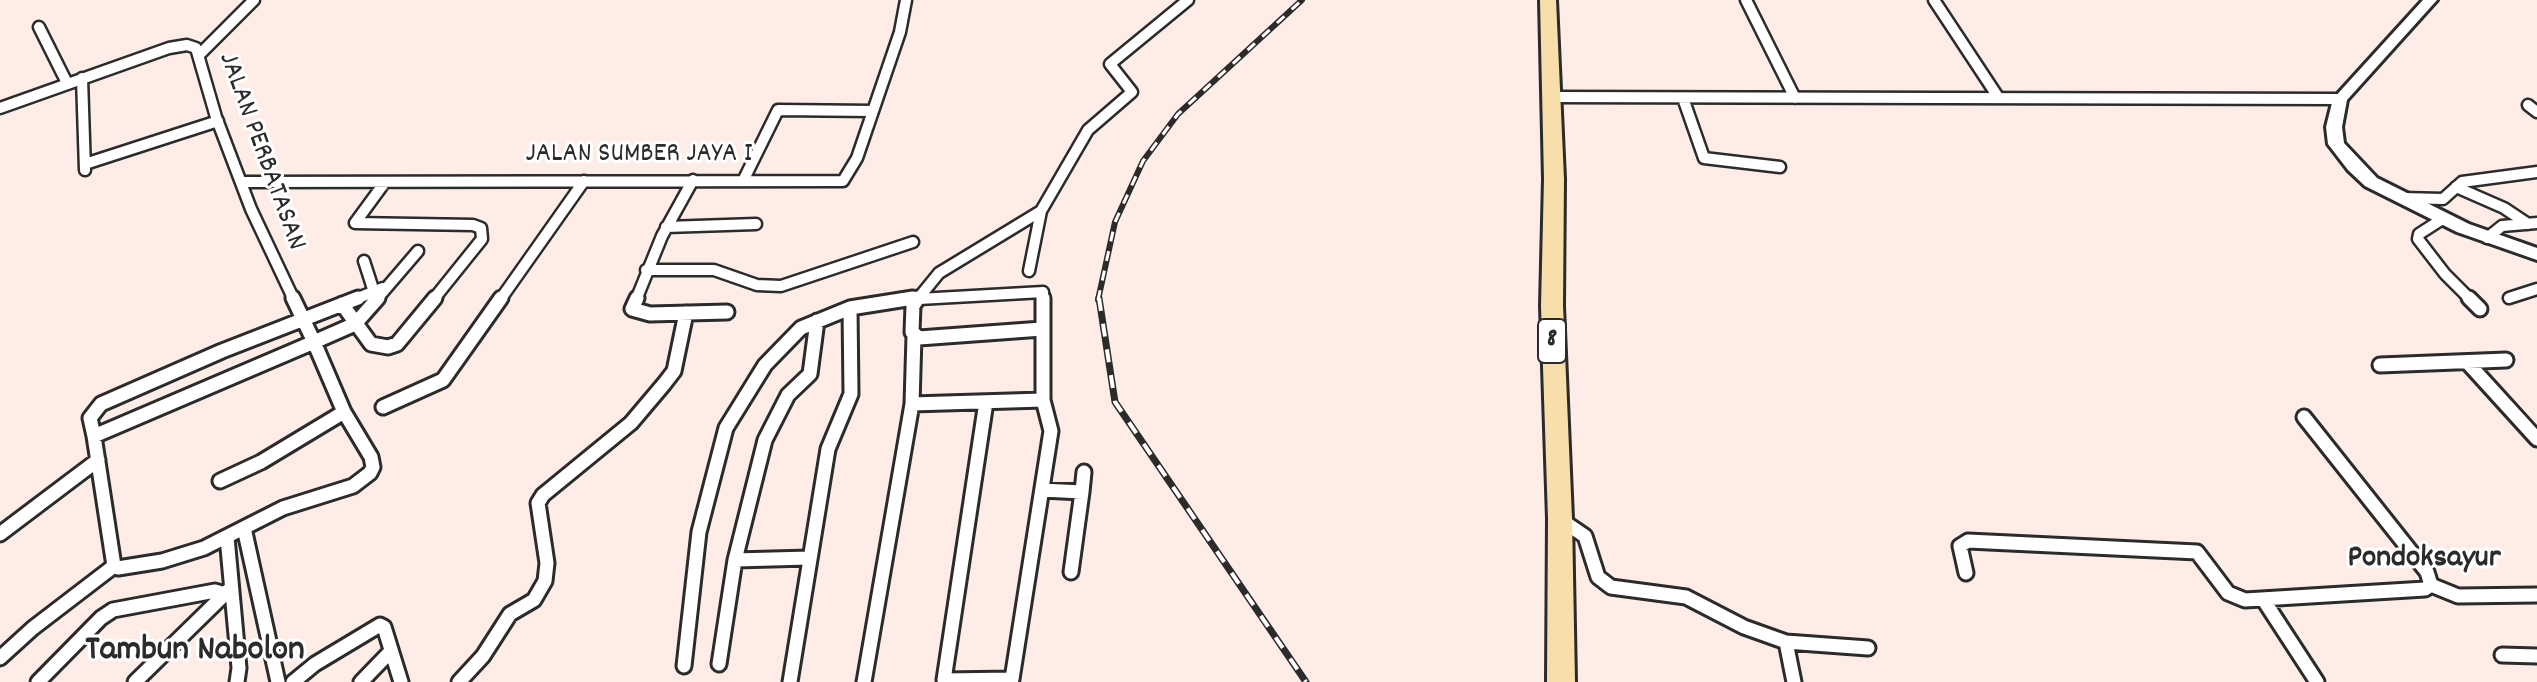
<!DOCTYPE html>
<html>
<head>
<meta charset="utf-8">
<style>
	body { margin:0 }
	canvas { display:block; background:#fdede6 }
</style>
</head>
<body>
<canvas width="2537" height="682"></canvas>
<script>
const ctx = document.querySelector('canvas').getContext('2d');
ctx.lineJoin = 'round';
function shape(rows) {
  const path = new Path2D();
  for (const r of rows) {
    path.moveTo(r[0], r[1]);
    for (let i = 2; i < r.length; i += 2) path.lineTo(r[i], r[i + 1]);
  }
  return path;
}
function strokePath(path, color, width, dash) {
  ctx.strokeStyle = color;
  ctx.lineWidth = width;
  ctx.lineCap = dash ? 'butt' : 'round';
  ctx.setLineDash(dash || []);
  ctx.stroke(path);
}
function fill(path, color) {
  ctx.fillStyle = color;
  ctx.fill(path, 'evenodd');
}
function write(font, color, halo, rows, align = 'center') {
  ctx.font = font + ' Dekko,sans-serif';
  ctx.lineWidth = 6;
  ctx.setLineDash([]);
  ctx.textBaseline = 'middle';
  ctx.strokeStyle = halo;
  ctx.fillStyle = color;
  for (const [text, x, y, turn = 0] of rows) {
    ctx.save();
    ctx.translate(x, y);
    ctx.rotate((+turn || 0) * Math.PI / 180);
    ctx.textAlign = isNaN(turn) ? turn : align;
    if (halo) ctx.strokeText(text, 0, 0);
    ctx.fillText(text, 0, 0);
    ctx.restore();
  }
}
const streetFar1 = shape([
	[1746,0,1795,98],
	[1934,0,1998,97],
	[39,27,67,83],
	[199,55,254,0],
	[82,78,85,170],
	[1551,97,2340,99],
	[1683,98,1704,158,1780,167],
	[2528,105,2537,112],
	[0,108,169,48,187,45,196,48,216,117,251,209,294,300],
	[85,164,218,121],
	[744,179,778,110,873,111],
	[242,182,843,181,857,158,900,32,906,0],
	[385,182,355,223,473,225,481,228,482,239,433,300],
	[2456,187,2504,208,2528,224],
	[2402,198,2443,199,2462,182,2537,172],
	[2444,218,2419,234,2418,239,2445,274,2471,300],
	[666,227,756,224],
	[2487,238,2502,226,2537,223],
	[364,261,374,292],
	[646,270,714,270,757,285,781,286,913,242],
	[1029,271,1041,211],
	[2509,298,2537,289],
	[353,300,383,288],
	[376,300,418,251],
	[500,300,584,181],
	[636,300,662,236,693,180],
	[901,300,1043,292,1043,300],
	[917,300,939,273,1041,211,1088,130,1132,92,1110,64,1188,0]
]);
const street = shape([
	[293,298,314,342],
	[637,298,632,309,650,314,727,312],
	[918,298,913,306,912,332,919,338,1042,329],
	[2469,298,2480,309],
	[342,304,371,344,388,347,397,344,435,298],
	[314,342,344,412,371,457,373,467,370,473,353,486,283,508,204,548,162,561,118,568,114,566,94,436,314,342],
	[314,342,355,324,378,298],
	[2467,362,2537,439],
	[2380,365,2506,360],
	[986,402,944,680,1012,679,1051,431,1043,400,1043,298],
	[912,404,1043,400],
	[383,407,443,380,501,298],
	[94,436,90,418,101,404,222,351,358,298],
	[220,481,261,462,344,412],
	[1042,490,1082,492,1071,572],
	[1082,492,1084,472],
	[1560,519,1585,536,1598,577,1611,587,1686,597,1744,627,1786,642,1794,682],
	[244,528,278,682],
	[0,534,98,460],
	[227,537,239,668,237,682],
	[735,560,809,558],
	[1966,573,1960,546,1968,541,2197,552,2228,593,2245,600,2425,589,2431,585,2427,572,2304,417],
	[2431,585,2458,596,2537,595],
	[2263,599,2317,682],
	[1786,642,1868,648],
	[2502,655,2537,656],
	[0,658,33,628,114,566],
	[719,664,735,560,765,440,788,395,810,374,817,321],
	[684,666,699,532,726,428,765,365,801,328,850,308,913,298],
	[38,682,101,618,113,610,215,591,225,594],
	[135,682,230,589],
	[293,682,315,664,380,625,384,627,401,682],
	[361,682,391,651],
	[459,682,483,656,510,614,534,600,545,581,547,563,538,503,543,495,631,423,664,384,674,371,686,313],
	[790,682,828,449,851,394,850,308],
	[864,682,912,404,914,336]
]);
const secondary = shape([
	[2423,0,2437,0,2347,100,2342,127,2344,143,2377,178,2469,224,2537,248,2537,260,2457,232,2365,186,2348,170,2328,144,2326,127,2333,99,2423,0]
]);
const highway = shape([
	[1540,0,1556,0,1564,179,1563,306,1572,519,1575,682,1547,682,1548,519,1541,306,1544,179,1540,0]
]);
const railFar1 = shape([
	[1098,300,1115,222,1143,161,1178,114,1302,0]
]);
const rail = shape([
	[1099,298,1115,402,1306,682]
]);
const shields = [
	[1552,341,28]
];
const shieldNames = [
	["8",1552,341]
];
const streetNames = [
	["JALAN PERBATASAN",260,152,70],
	["JALAN SUMBER JAYA I",639,156]
];
const quarterNames = [
	["Pondoksayur",2424,561]
];
const nearNeighbourhoodnames = [
	["Tambun Nabolon",195,653]
];
strokePath(streetFar1, '#2b2b2b', 15);
strokePath(street, '#2b2b2b', 19);
strokePath(secondary, '#2b2b2b', 6);
strokePath(highway, '#2b2b2b', 6);
strokePath(streetFar1, '#fff', 10);
strokePath(street, '#fff', 13);
fill(secondary, '#fff');
fill(highway, '#f8deab');
strokePath(railFar1, '#2b2b2b', 6);
strokePath(rail, '#2b2b2b', 7);
strokePath(railFar1, '#fff', 3, [10]);
strokePath(rail, '#fff', 4, [13]);
for (const [x, y, w] of shields) {
  const box = new Path2D();
  box.roundRect(x - w / 2, y - 22, w, 44, 6);
  ctx.fillStyle = '#fff';
  ctx.fill(box);
  strokePath(box, '#2b2b2b', 2);
}
write('bold 26px', '#2b2b2b', null, shieldNames);
write('28px', '#2b2b2b', '#fff', streetNames);
write('bold 32px', '#2b2b2b', '#fff', quarterNames);
write('bold 36px', '#2b2b2b', '#fff', nearNeighbourhoodnames);
</script>
</body>
</html>
